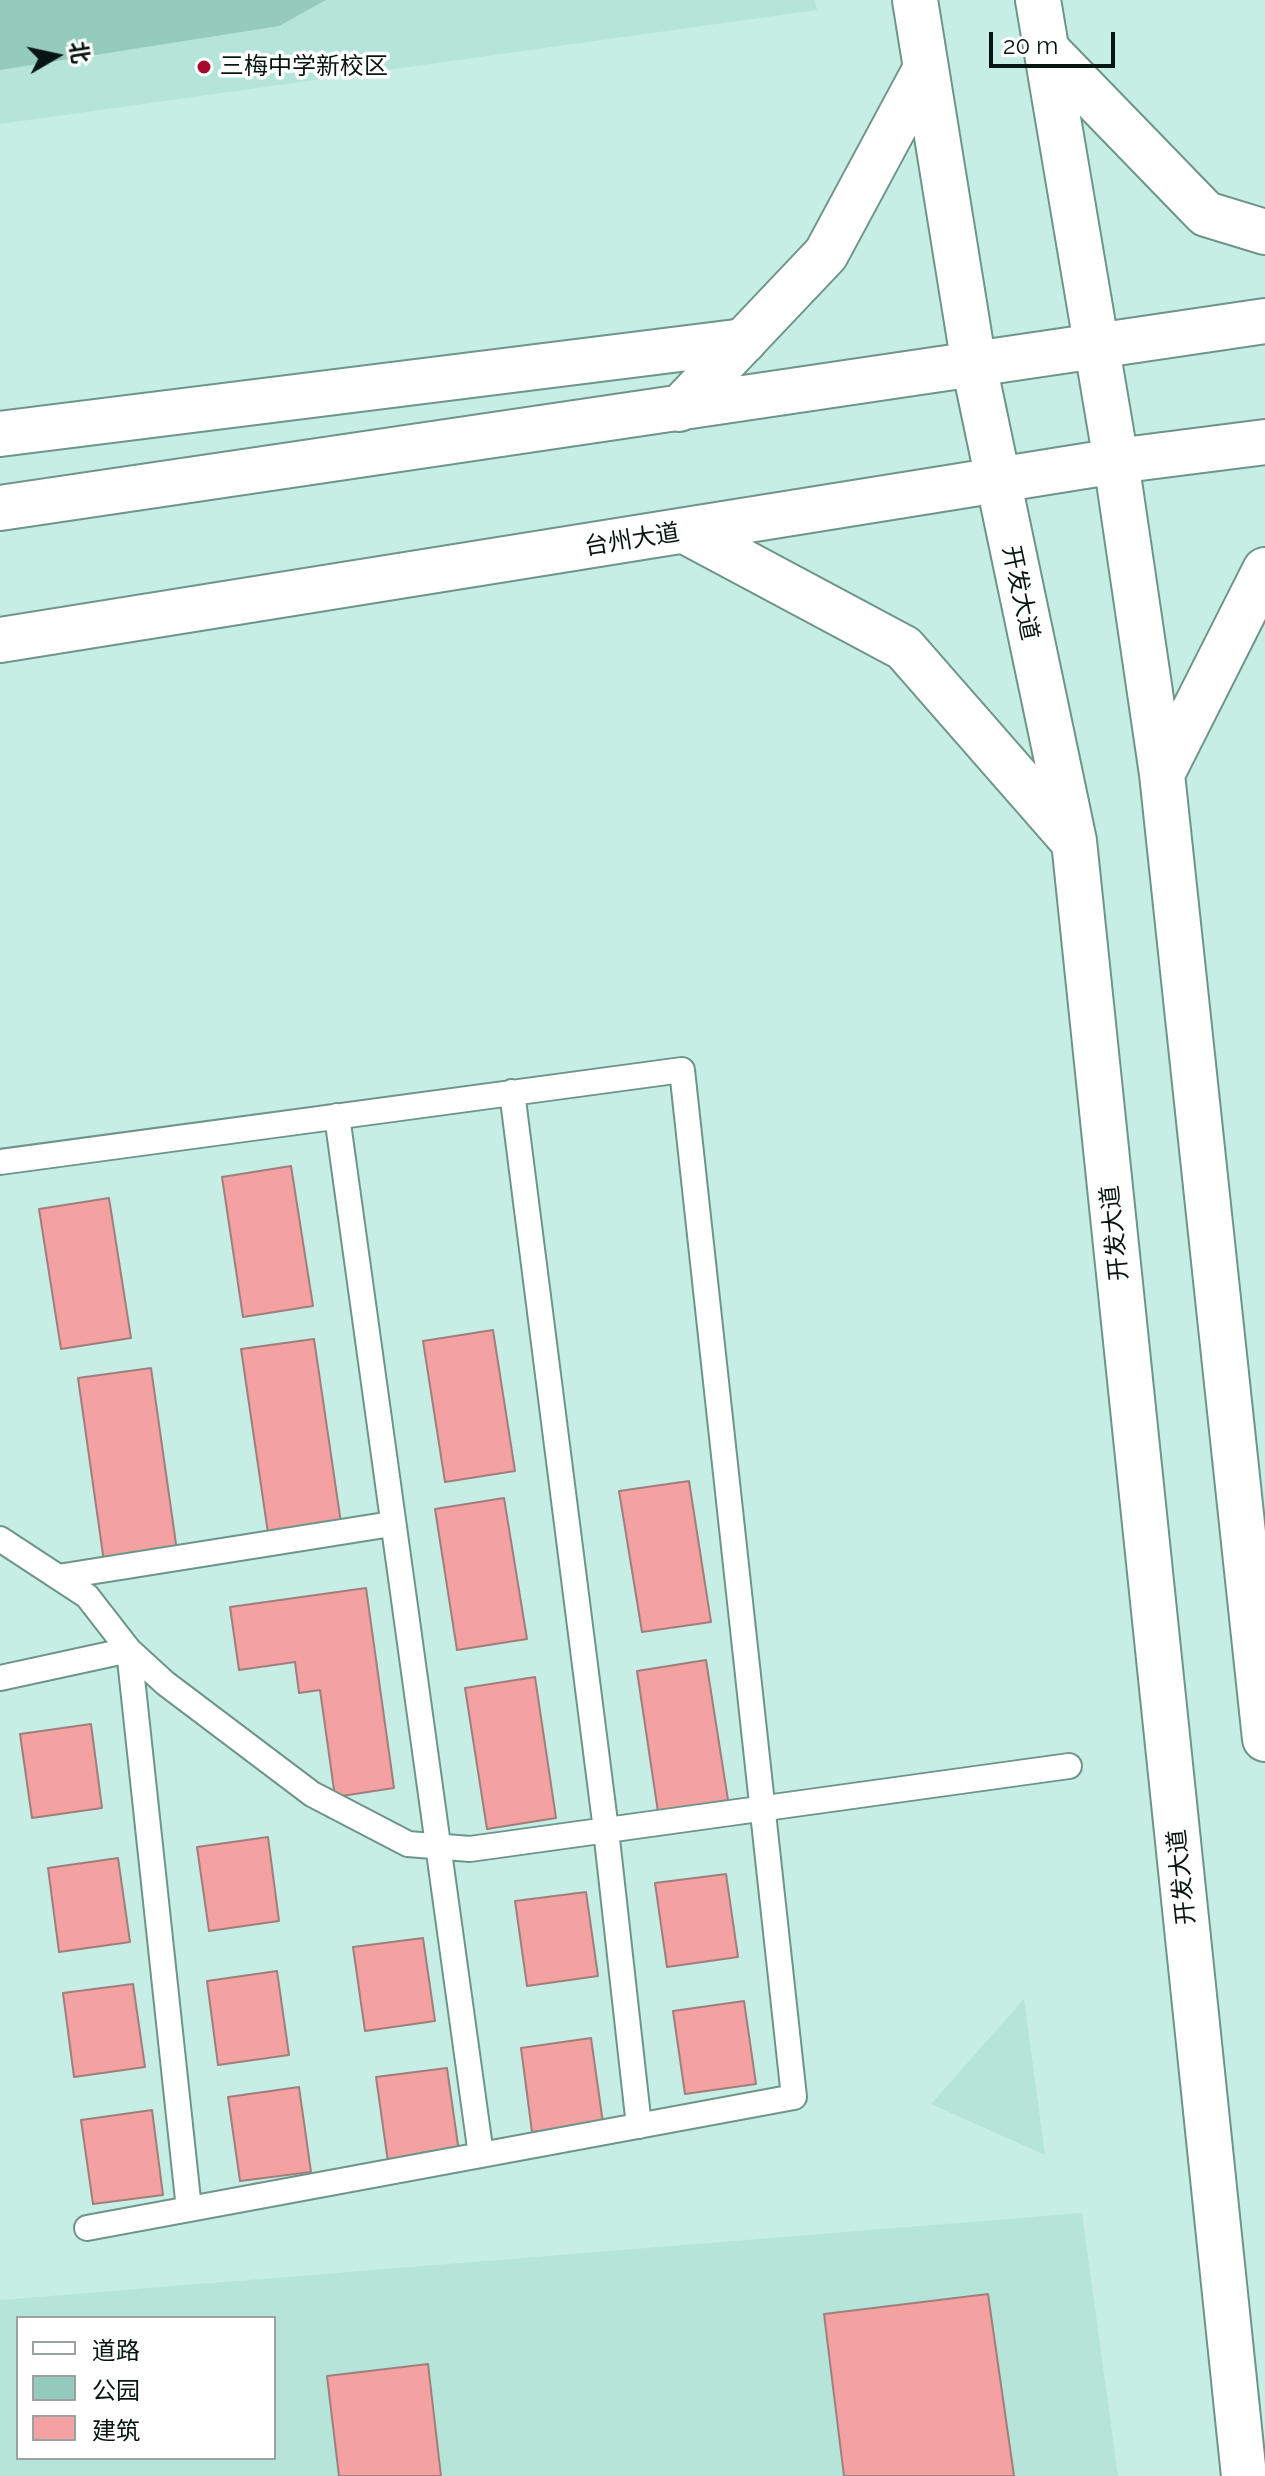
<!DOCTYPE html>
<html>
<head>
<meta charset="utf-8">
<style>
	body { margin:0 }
	#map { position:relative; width:1265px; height:2476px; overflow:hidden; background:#c7eee4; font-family:Raleway,"Noto Sans SC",sans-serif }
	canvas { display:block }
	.legend { position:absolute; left:16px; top:2316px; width:260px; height:144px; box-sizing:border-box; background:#fff; border:2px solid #9ca2a0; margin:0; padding:10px 14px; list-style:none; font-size:24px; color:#071612 }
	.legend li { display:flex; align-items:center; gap:16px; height:40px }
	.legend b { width:40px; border:2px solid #9ca2a0 }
	.north { position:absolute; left:16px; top:16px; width:80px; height:80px; -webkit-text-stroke:6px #fff; paint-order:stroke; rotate:81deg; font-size:22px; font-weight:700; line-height:32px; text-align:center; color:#071612 }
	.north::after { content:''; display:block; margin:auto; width:28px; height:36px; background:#071612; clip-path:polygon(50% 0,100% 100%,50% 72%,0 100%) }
	.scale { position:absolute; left:989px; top:32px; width:126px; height:36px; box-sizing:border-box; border:4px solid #071612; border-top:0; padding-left:10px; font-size:24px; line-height:28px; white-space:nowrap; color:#071612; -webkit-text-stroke:6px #fff; paint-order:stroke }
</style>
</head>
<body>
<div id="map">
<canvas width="1265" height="2476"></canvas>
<ul class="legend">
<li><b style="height:10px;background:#fff"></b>道路</li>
<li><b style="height:22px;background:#94cbbd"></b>公园</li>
<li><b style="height:22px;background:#f3a1a1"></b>建筑</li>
</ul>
<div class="north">北</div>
<div class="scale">20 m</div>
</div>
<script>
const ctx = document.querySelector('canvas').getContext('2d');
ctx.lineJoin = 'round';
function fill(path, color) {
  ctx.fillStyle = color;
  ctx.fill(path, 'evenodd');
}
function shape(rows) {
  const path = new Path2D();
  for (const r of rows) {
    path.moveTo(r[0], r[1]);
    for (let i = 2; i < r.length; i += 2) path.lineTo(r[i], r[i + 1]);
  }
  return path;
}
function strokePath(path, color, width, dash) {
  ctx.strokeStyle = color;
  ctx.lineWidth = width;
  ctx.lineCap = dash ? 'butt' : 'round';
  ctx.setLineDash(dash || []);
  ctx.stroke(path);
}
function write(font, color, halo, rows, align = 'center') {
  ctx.font = font + ' Raleway,"Noto Sans SC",sans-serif';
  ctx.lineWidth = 7;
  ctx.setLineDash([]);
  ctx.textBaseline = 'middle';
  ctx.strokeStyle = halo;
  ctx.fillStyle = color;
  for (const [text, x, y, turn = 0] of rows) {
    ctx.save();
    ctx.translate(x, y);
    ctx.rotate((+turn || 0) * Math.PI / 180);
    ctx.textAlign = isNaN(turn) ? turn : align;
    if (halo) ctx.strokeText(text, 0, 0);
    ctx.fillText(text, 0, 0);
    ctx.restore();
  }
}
const built = shape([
	[0,0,815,0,817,10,0,124],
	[1024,1999,1045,2155,931,2104],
	[1082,2213,1118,2476,0,2476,0,2300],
	[18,2318,274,2318,274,2458,18,2458]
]);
const green = shape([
	[0,0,326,0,279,26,0,70]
]);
const building = shape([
	[291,1166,313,1306,243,1317,222,1177,291,1166],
	[109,1198,131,1338,61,1349,39,1209,109,1198],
	[493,1330,515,1471,445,1482,423,1341,493,1330],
	[314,1339,341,1523,268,1533,241,1349,314,1339],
	[151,1368,177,1551,104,1562,78,1378,151,1368],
	[689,1481,711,1622,642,1632,619,1491,689,1481],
	[504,1498,527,1639,457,1650,435,1509,504,1498],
	[366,1588,394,1788,335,1797,320,1690,299,1693,295,1662,239,1670,230,1607,366,1588],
	[706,1660,728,1800,658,1812,637,1671,706,1660],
	[535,1677,556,1818,487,1829,465,1688,535,1677],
	[91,1724,102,1808,32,1818,20,1734,91,1724],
	[268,1837,279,1921,209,1931,197,1847,268,1837],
	[118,1858,130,1942,59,1952,48,1868,118,1858],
	[726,1874,738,1957,667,1967,655,1883,726,1874],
	[586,1892,598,1976,527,1986,515,1901,586,1892],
	[423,1938,435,2021,365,2031,353,1947,423,1938],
	[277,1971,289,2055,218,2065,207,1981,277,1971],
	[133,1984,145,2067,74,2077,63,1993,133,1984],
	[744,2001,756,2084,685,2094,673,2011,744,2001],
	[591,2038,603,2123,532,2132,521,2048,591,2038],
	[447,2068,459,2152,388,2162,376,2077,447,2068],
	[299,2087,311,2172,240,2181,228,2097,299,2087],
	[152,2110,163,2195,93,2204,81,2120,152,2110],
	[988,2294,1014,2476,844,2476,824,2314,988,2294],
	[428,2364,441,2476,339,2476,327,2376,428,2364]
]);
const lane = shape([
	[512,1092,606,1830,639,2126],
	[337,1116,481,2155],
	[0,1162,682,1070,794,2097,87,2228],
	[0,1539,87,1596,129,1650,165,1683,312,1794,408,1844,470,1849,1069,1766],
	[58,1577,385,1525],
	[0,1678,129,1650,189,2209]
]);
const secondary = shape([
	[0,434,744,341]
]);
const primary = shape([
	[915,0,974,365,1074,841,1244,2476],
	[1038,0,1116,461,1162,774,1265,1739],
	[1046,49,1206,214,1265,232],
	[679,409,826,254,926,68],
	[0,508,1265,321],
	[687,532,904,648,1072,840],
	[0,640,1116,461,1265,442],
	[1162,774,1265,570]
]);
const markers = [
	[204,67,8,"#a60b2d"]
];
const poiNames = [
	["三梅中学新校区",220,67]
];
const streetNames = [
	["台州大道",632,540,-9],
	["开发大道",1020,593,78],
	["开发大道",1115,1233,-96],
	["开发大道",1182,1877,-96]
];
fill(built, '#b4e5d8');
fill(green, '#94cbbd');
fill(building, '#f3a1a1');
strokePath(building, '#a17e7e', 2);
strokePath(lane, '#6f948a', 28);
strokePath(secondary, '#6f948a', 48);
strokePath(primary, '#6f948a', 48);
strokePath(lane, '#fff', 24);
strokePath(secondary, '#fff', 44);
strokePath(primary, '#fff', 44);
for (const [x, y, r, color] of markers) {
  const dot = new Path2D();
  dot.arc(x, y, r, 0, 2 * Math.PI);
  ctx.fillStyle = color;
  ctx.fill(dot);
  strokePath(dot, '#fff', 3);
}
write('24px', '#071612', '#fff', poiNames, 'left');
write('24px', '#071612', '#fff', streetNames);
</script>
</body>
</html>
